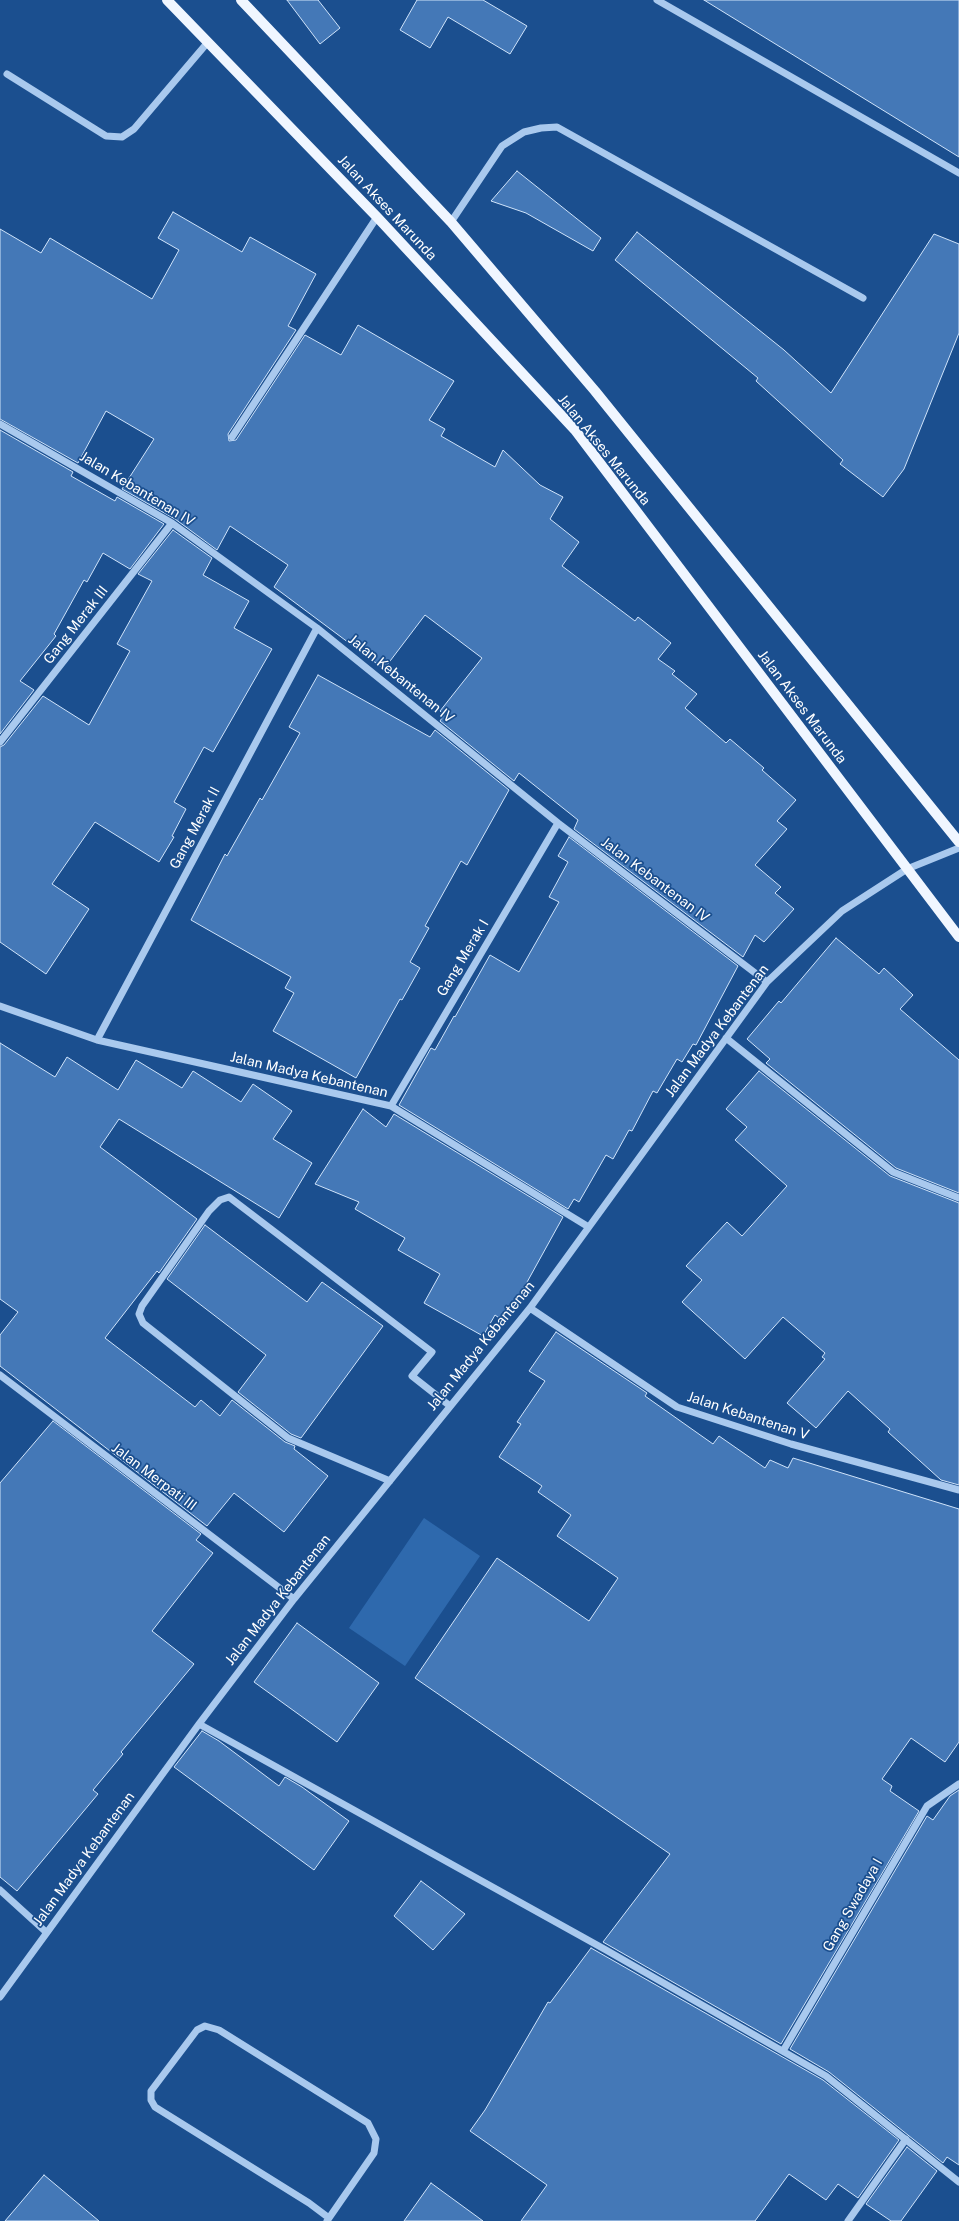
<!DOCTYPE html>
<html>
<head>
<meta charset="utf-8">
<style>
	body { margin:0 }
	canvas { display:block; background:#1b4f8f }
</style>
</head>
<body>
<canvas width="959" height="2221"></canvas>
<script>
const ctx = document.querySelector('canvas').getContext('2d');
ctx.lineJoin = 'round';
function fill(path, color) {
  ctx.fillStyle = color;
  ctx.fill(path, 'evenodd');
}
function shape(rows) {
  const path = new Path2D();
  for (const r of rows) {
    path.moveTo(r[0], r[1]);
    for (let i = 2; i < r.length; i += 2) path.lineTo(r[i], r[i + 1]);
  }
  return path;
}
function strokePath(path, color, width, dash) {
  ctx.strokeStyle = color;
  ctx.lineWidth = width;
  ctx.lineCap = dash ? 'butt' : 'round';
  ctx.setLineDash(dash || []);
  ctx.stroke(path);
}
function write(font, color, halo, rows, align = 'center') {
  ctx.font = font + ' "Public Sans",sans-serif';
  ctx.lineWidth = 3.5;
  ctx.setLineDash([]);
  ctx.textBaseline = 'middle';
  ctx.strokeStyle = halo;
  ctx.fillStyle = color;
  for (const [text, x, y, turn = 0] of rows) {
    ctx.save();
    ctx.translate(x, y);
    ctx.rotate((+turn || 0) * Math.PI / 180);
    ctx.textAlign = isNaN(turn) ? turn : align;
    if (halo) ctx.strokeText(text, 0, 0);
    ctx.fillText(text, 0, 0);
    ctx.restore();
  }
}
const green = shape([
	[424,1518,480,1556,405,1666,349,1628]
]);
const building = shape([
	[287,0,318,0,340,28,320,44,287,0],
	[417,0,483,0,527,26,510,54,448,17,430,48,400,30,417,0],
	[704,0,959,0,959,157,704,0],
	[517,171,601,238,593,251,526,213,491,201,517,171],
	[173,212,242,252,250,237,316,274,288,326,296,330,228,434,229,441,236,440,305,335,341,355,358,325,454,381,429,420,445,429,441,436,495,467,503,450,540,485,563,497,550,519,579,542,562,566,635,621,638,617,671,643,658,659,675,671,672,674,697,694,685,708,726,743,730,739,764,768,762,770,796,800,777,821,787,829,755,865,781,887,775,893,794,909,764,942,755,935,743,957,574,829,578,820,519,773,514,781,440,721,444,715,440,711,482,658,425,615,384,669,274,587,288,565,230,526,217,550,175,519,122,489,154,439,106,411,78,463,0,419,0,229,41,253,50,238,152,299,179,250,158,238,173,212],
	[637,232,784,350,831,393,934,234,959,244,959,333,904,469,883,497,840,464,843,460,756,381,758,378,615,260,637,232],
	[0,430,73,472,71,476,115,501,117,497,164,524,130,569,103,553,87,582,84,580,54,634,56,636,20,681,34,690,0,734,0,430],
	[173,530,212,558,203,575,249,601,234,628,272,649,213,752,204,747,174,802,186,809,172,836,174,837,159,862,95,822,52,884,89,909,46,974,0,942,0,747,4,745,43,696,89,725,130,651,117,644,152,581,138,574,173,530],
	[318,675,430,737,435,730,509,790,467,865,461,861,425,926,429,928,410,962,420,968,402,1000,400,999,356,1078,273,1031,294,993,285,988,291,977,191,920,225,854,227,856,260,798,262,800,300,733,289,727,318,675],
	[569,837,738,966,696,1045,693,1044,682,1062,677,1059,657,1093,653,1091,632,1131,629,1130,613,1159,606,1155,579,1202,574,1199,568,1209,399,1105,431,1048,435,1050,454,1016,455,1017,490,955,519,972,559,902,549,897,568,862,558,856,569,837],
	[836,938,879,974,884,968,913,995,900,1009,959,1060,959,1193,896,1168,766,1063,770,1059,747,1039,779,1001,781,1003,836,938],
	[0,1043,55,1077,67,1057,118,1090,136,1060,182,1088,193,1071,241,1102,253,1084,292,1111,273,1139,312,1163,279,1218,119,1119,100,1147,197,1219,159,1273,157,1271,105,1338,195,1407,201,1400,220,1416,232,1400,285,1442,295,1446,294,1449,328,1476,284,1532,234,1493,207,1526,0,1366,0,1335,18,1312,0,1299,0,1043],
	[759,1071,890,1176,959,1203,959,1485,941,1480,888,1432,890,1429,848,1391,816,1428,787,1403,825,1359,822,1357,825,1353,783,1317,745,1359,682,1302,702,1280,686,1266,727,1222,742,1236,787,1186,735,1140,747,1127,726,1109,759,1071],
	[363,1109,386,1127,394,1114,563,1217,505,1322,495,1315,483,1336,424,1303,440,1274,398,1250,405,1238,355,1209,359,1202,315,1184,363,1109],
	[205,1225,307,1302,322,1282,383,1326,301,1438,291,1434,238,1392,266,1355,167,1279,205,1225],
	[556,1332,647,1393,645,1396,713,1444,719,1436,765,1468,770,1460,788,1468,793,1458,959,1509,959,1742,945,1762,911,1738,882,1779,892,1786,890,1791,919,1811,781,2044,603,1942,670,1854,415,1678,497,1558,589,1621,618,1578,557,1536,571,1515,538,1492,542,1486,499,1457,521,1424,517,1422,545,1381,529,1371,556,1332],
	[53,1421,201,1534,196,1540,213,1553,152,1631,194,1664,121,1752,123,1754,93,1790,98,1794,17,1891,0,1877,0,1483,53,1421],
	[297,1623,379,1683,337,1742,254,1682,297,1623],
	[202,1731,219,1741,279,1786,285,1777,302,1787,349,1821,314,1870,174,1767,202,1731],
	[959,1790,959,2165,947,2157,943,2163,829,2072,790,2049,927,1816,933,1820,950,1796,959,1790],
	[421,1881,465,1914,433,1950,394,1916,421,1881],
	[591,1948,823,2080,899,2140,858,2198,838,2184,826,2200,789,2174,755,2221,521,2221,547,2185,470,2131,485,2110,548,2002,550,2003,591,1948],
	[907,2147,937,2171,901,2221,891,2221,866,2204,907,2147],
	[44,2175,99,2221,5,2221,44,2175],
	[431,2183,483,2221,404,2221,431,2183]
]);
const minor = shape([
	[657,0,959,173],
	[7,74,106,136,122,137,134,129,208,42],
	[451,222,502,146,524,132,541,128,557,127,863,298],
	[0,424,172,523,317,628,558,823,767,982],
	[232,437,377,217],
	[0,742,172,523],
	[0,1006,97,1040,391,1106,587,1226],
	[726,1038,893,1172,959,1198],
	[97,1040,317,628],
	[391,1106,558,823],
	[530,1308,677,1407,791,1444,959,1490],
	[0,1375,294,1599],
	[390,1481,288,1438,143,1323,139,1314,142,1306,209,1211,220,1200,229,1197,432,1352,412,1376,450,1406],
	[199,1724,606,1950,826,2076,959,2182],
	[0,1890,46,1932],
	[0,1997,199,1724,294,1599,530,1308,767,982,842,911,907,869,959,848],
	[783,2051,927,1806,959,1784],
	[327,2221,329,2218,309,2203,155,2107,151,2100,151,2091,197,2030,205,2026,219,2030,368,2123,376,2139,374,2153,329,2218],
	[848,2221,906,2139]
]);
const major = shape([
	[167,0,377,217,575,430,959,937],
	[241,0,451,222,595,391,959,842]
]);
const streetNames = [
	["Jalan Akses Marunda",387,208,47],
	["Jalan Akses Marunda",604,450,51],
	["Jalan Kebantenan IV",137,489,31],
	["Gang Merak III",76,625,-52],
	["Jalan Kebantenan IV",401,679,39],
	["Jalan Akses Marunda",802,707,53],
	["Gang Merak II",195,828,-62],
	["Jalan Kebantenan IV",655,880,37],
	["Gang Merak I",463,958,-59],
	["Jalan Madya Kebantenan",717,1031,-53],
	["Jalan Madya Kebantenan",309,1075,13],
	["Jalan Madya Kebantenan",481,1346,-51],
	["Jalan Kebantenan V",748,1416,18],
	["Jalan Merpati III",154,1477,37],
	["Jalan Madya Kebantenan",278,1600,-52],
	["Jalan Madya Kebantenan",84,1859,-54],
	["Gang Swadaya I",853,1905,-60]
];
fill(green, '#2e69ad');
fill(building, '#4478b7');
strokePath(building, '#cfe3fa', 1);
strokePath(minor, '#a9c9ee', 7);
strokePath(major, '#f0f6ff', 10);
write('14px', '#fff', '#1b4f8f', streetNames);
</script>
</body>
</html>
